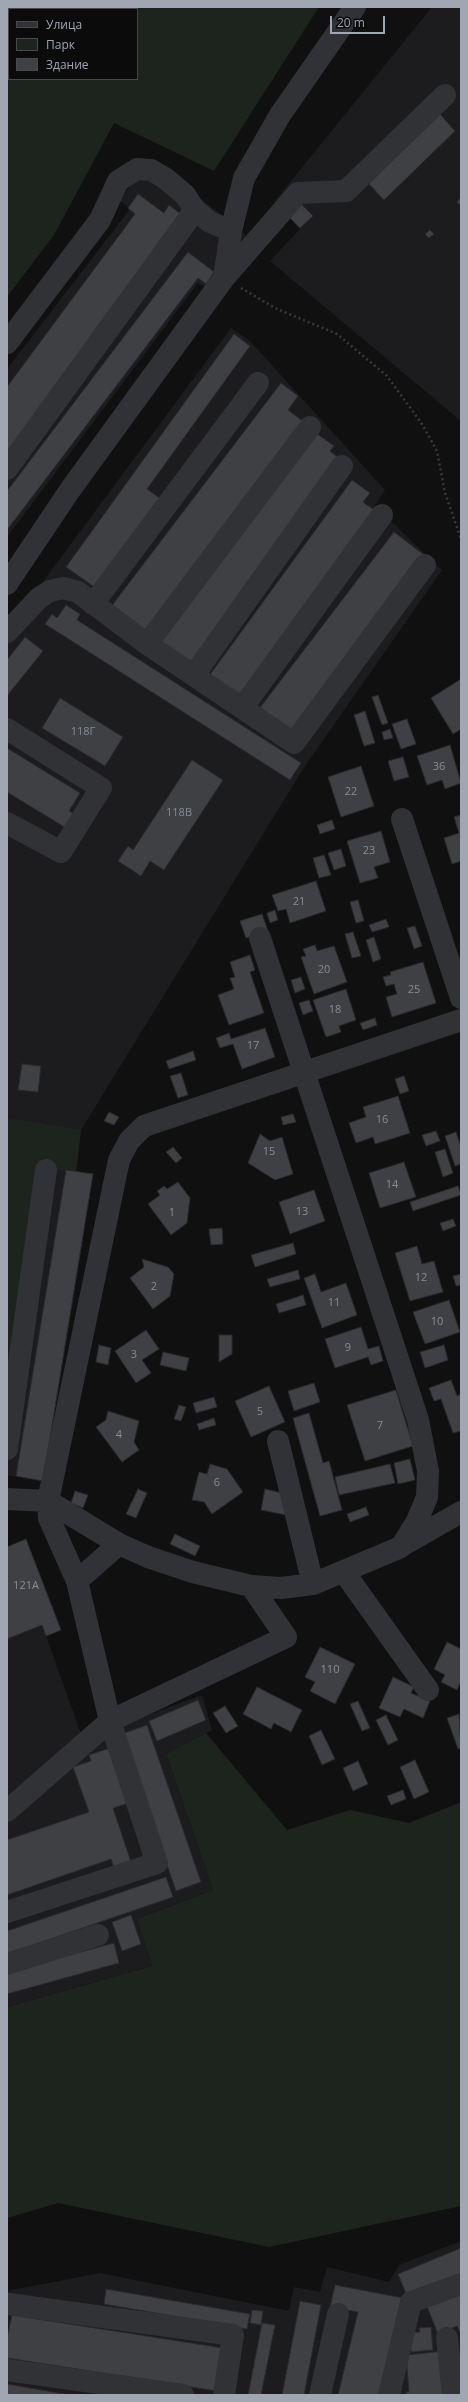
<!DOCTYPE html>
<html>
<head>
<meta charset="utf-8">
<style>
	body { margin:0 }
	#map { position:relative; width:468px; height:2402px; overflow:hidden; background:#101011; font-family:"Open Sans",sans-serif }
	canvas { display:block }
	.frame { position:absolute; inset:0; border:8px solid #a1a7b2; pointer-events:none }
	.legend { position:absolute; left:8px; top:8px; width:130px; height:72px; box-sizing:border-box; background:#0b0b0c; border:1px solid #47494e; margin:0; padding:5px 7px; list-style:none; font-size:12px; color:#a1a7b2 }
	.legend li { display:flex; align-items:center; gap:8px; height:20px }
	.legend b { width:20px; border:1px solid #47494e }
	.scale { position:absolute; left:330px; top:16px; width:55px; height:18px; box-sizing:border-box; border:2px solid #a1a7b2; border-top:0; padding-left:5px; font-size:12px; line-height:14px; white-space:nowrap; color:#a1a7b2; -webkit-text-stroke:3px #0b0b0c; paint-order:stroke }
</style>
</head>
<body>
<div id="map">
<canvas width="468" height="2402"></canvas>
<div class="frame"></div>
<ul class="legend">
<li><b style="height:5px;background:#313236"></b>Улица</li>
<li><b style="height:11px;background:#1c241d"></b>Парк</li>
<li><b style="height:11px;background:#3f4044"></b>Здание</li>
</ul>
<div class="scale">20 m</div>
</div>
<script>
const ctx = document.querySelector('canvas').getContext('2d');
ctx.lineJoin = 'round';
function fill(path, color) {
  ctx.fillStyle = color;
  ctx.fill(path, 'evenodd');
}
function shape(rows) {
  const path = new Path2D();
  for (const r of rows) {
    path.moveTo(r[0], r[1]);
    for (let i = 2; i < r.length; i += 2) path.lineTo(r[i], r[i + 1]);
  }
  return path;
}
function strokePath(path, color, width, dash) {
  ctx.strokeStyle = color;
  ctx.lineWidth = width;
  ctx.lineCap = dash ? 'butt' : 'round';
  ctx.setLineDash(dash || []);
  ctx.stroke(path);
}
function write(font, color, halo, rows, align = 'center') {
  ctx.font = font + ' "Open Sans",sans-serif';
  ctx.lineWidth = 3;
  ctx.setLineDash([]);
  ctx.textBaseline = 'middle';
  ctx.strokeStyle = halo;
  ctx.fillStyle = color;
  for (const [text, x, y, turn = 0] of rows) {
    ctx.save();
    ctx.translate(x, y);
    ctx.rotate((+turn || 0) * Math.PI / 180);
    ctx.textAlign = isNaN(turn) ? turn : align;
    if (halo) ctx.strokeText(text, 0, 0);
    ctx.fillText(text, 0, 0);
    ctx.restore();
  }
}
const built = shape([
	[432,7,461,7,461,421,270,261,300,229,274,202],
	[152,159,246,235,206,288,198,283,7,537,7,369,130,209,119,200],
	[231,328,250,341,385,490,375,506,442,570,303,769,81,1130,76,1171,93,1174,43,1481,7,1475,7,630],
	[26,1539,61,1630,46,1636,83,1739,202,1695,212,1730,166,1754,213,1890,137,1919,152,1966,7,2007,7,1547],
	[461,2241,461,2395,7,2395,7,2291,100,2273,289,2311,294,2287,320,2292,327,2267,389,2282,399,2265]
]);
const green = shape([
	[7,7,45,7,47,9,9,9,9,79,137,79,137,9,75,9,75,7,319,7,214,171,114,123,54,235,7,297],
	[7,1118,81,1130,76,1171,39,1168,7,1396],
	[206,1733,287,1830,350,1810,409,1823,461,1802,461,2206,269,2247,58,2203,7,2218,7,2007,152,1966,137,1919,213,1890,166,1754]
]);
const building = shape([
	[439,113,455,131,384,200,367,182,439,113],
	[138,194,164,213,169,205,186,218,7,461,7,387,135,214,128,208,138,194],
	[461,197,461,206,457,202,461,197],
	[301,204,313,216,300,228,288,216,301,204],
	[430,230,434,234,429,238,425,234,430,230],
	[188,252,214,272,206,284,198,278,7,530,7,491,188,252],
	[234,334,250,346,147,489,165,502,100,591,66,567,234,334],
	[281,383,298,396,288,410,304,422,141,638,107,612,281,383],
	[316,433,334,446,330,451,343,462,190,668,159,645,316,433],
	[352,480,370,493,363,502,377,512,240,699,209,676,352,480],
	[394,532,428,558,292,735,259,709,394,532],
	[66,605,80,614,77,620,301,763,290,780,45,624,52,614,57,618,66,605],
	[25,637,43,651,7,696,7,660,25,637],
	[461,679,461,729,453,734,431,698,461,679],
	[378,695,388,723,382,725,372,697,378,695],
	[60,698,123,737,105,766,42,728,60,698],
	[365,711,375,743,364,746,354,715,365,711],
	[407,719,416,744,401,749,392,724,407,719],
	[390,729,393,738,384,740,382,732,390,729],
	[450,745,461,783,445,789,442,780,427,785,417,756,450,745],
	[7,748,80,793,69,811,74,814,66,828,7,792,7,748],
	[403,757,409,777,394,781,388,761,403,757],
	[192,760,223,780,164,870,150,861,141,876,118,861,128,846,133,850,192,760],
	[361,766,374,806,341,817,328,777,361,766],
	[461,815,461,861,452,864,444,838,459,833,454,817,461,815],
	[332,820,335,829,320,834,317,825,332,820],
	[381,831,390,862,374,867,378,878,360,883,347,841,381,831],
	[341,849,346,866,334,870,328,853,341,849],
	[324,855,331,875,319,878,313,858,324,855],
	[316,881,326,911,290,923,286,909,278,911,272,895,316,881],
	[358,900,364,921,356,923,350,902,358,900],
	[275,910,278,920,270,923,267,913,275,910],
	[262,914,268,931,246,938,240,921,262,914],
	[386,919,389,927,372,932,369,925,386,919],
	[415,926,422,946,414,949,407,928,415,926],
	[353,932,361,956,352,958,345,934,353,932],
	[374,937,381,959,373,962,366,940,374,937],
	[315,945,317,951,334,946,347,982,314,994,301,957,306,956,303,949,315,945],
	[250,955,255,970,250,972,264,1013,229,1025,218,995,234,989,230,978,235,977,230,962,250,955],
	[423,962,436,1003,392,1017,386,997,397,994,394,984,386,986,383,977,391,975,390,972,423,962],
	[301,977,305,989,295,993,291,980,301,977],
	[346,989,356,1020,339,1026,341,1032,326,1037,313,1000,346,989],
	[309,1000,313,1011,303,1015,299,1003,309,1000],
	[375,1018,377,1025,363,1030,360,1023,375,1018],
	[265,1028,275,1057,242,1069,233,1044,220,1048,216,1038,229,1033,231,1039,265,1028],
	[193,1051,196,1060,169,1069,166,1061,193,1051],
	[22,1064,41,1066,38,1092,18,1090,22,1064],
	[181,1073,188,1095,178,1098,170,1076,181,1073],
	[404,1076,409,1091,400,1094,395,1079,404,1076],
	[398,1096,410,1133,375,1144,373,1137,356,1143,349,1123,366,1117,363,1107,398,1096],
	[109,1112,119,1117,114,1125,104,1121,109,1112],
	[293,1114,296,1122,283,1125,281,1117,293,1114],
	[436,1131,440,1141,426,1146,422,1135,436,1131],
	[456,1132,461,1147,461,1164,455,1166,445,1136,456,1132],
	[260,1134,270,1141,282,1137,293,1174,275,1180,248,1163,260,1134],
	[173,1147,182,1158,176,1163,166,1152,173,1147],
	[445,1149,453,1173,443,1177,435,1152,445,1149],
	[404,1162,416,1197,380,1208,369,1173,404,1162],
	[66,1170,93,1174,43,1481,16,1476,66,1170],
	[178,1182,190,1198,187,1223,171,1235,148,1204,160,1195,157,1191,164,1186,167,1189,178,1182],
	[458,1186,461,1195,413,1211,410,1202,458,1186],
	[314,1190,325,1221,290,1234,279,1202,314,1190],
	[453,1219,456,1226,443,1231,440,1223,453,1219],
	[222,1228,223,1244,211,1245,209,1229,222,1228],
	[293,1243,296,1254,255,1267,251,1255,293,1243],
	[417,1246,422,1264,434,1261,443,1292,410,1301,395,1253,417,1246],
	[142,1259,168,1267,174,1274,170,1296,153,1309,130,1278,144,1267,142,1259],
	[298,1270,300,1279,270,1287,267,1279,298,1270],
	[315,1274,321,1292,346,1283,357,1315,322,1328,304,1278,315,1274],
	[461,1274,461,1285,456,1286,453,1276,461,1274],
	[303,1295,306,1305,279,1313,276,1304,303,1295],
	[449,1300,460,1332,425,1344,413,1312,449,1300],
	[361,1327,368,1349,379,1346,383,1361,371,1365,368,1357,335,1368,325,1339,361,1327],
	[146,1330,159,1349,142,1360,151,1373,136,1383,115,1351,146,1330],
	[219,1335,232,1335,232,1354,219,1362,219,1335],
	[99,1345,111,1348,108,1365,96,1362,99,1345],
	[444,1345,448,1360,425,1368,420,1352,444,1345],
	[163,1352,189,1358,186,1371,160,1365,163,1352],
	[451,1380,457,1396,461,1394,461,1431,453,1433,441,1399,434,1401,429,1388,451,1380],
	[314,1383,320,1402,294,1411,288,1391,314,1383],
	[269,1386,285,1422,251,1437,235,1401,269,1386],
	[396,1390,413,1446,365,1461,347,1405,396,1390],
	[214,1397,217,1407,196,1413,193,1403,214,1397],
	[179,1405,186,1407,181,1421,174,1419,179,1405],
	[108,1411,139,1421,134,1442,139,1450,122,1462,96,1427,106,1420,108,1411],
	[309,1413,323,1463,329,1461,342,1510,320,1516,293,1418,309,1413],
	[214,1418,216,1425,199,1430,197,1424,214,1418],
	[410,1459,415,1480,398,1484,394,1463,410,1459],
	[210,1464,227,1469,243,1492,212,1514,204,1502,192,1500,199,1472,207,1474,210,1464],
	[390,1464,395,1483,339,1495,335,1477,390,1464],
	[138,1489,147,1493,136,1518,126,1514,138,1489],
	[265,1489,290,1495,286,1515,261,1510,265,1489],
	[75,1491,88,1495,83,1508,71,1503,75,1491],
	[366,1507,369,1515,350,1522,347,1514,366,1507],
	[175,1534,200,1546,195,1556,170,1544,175,1534],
	[26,1539,61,1630,46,1636,42,1625,7,1639,7,1547,26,1539],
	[447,1642,461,1649,461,1681,457,1690,441,1682,445,1675,434,1669,447,1642],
	[320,1647,355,1664,335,1704,310,1691,315,1682,305,1677,320,1647],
	[393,1677,414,1687,411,1693,430,1701,423,1718,404,1709,400,1717,379,1708,393,1677],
	[257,1687,302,1710,291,1732,274,1723,271,1729,243,1714,257,1687],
	[198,1700,206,1720,157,1741,149,1721,198,1700],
	[358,1701,370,1728,362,1731,350,1704,358,1701],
	[225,1706,238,1726,226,1733,213,1713,225,1706],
	[459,1714,461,1748,458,1749,447,1718,459,1714],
	[386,1715,398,1740,388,1745,376,1720,386,1715],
	[147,1725,201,1882,176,1891,122,1734,147,1725],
	[321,1730,335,1759,322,1765,309,1736,321,1730],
	[110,1748,129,1803,113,1808,131,1862,114,1868,111,1859,7,1895,7,1840,89,1812,73,1767,91,1761,89,1755,110,1748],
	[415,1760,429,1792,414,1799,400,1767,415,1760],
	[358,1761,368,1784,353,1791,343,1768,358,1761],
	[403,1790,406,1799,391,1805,387,1796,403,1790],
	[166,1877,173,1897,7,1954,7,1931,166,1877],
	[131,1915,141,1944,122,1951,112,1922,131,1915],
	[114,1943,119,1963,7,1994,7,1972,114,1943],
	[461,2248,461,2274,407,2296,398,2274,461,2248],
	[335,2285,403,2298,380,2395,338,2395,358,2312,330,2307,335,2285],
	[106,2289,250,2314,247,2329,104,2304,106,2289],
	[461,2291,461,2335,457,2326,438,2334,426,2304,461,2291],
	[300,2301,321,2305,304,2395,282,2395,300,2301],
	[252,2310,263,2311,261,2325,250,2323,252,2310],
	[12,2315,223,2348,217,2391,7,2358,7,2338,12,2315],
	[262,2323,275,2325,261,2395,248,2395,262,2323],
	[431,2327,433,2350,411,2352,409,2333,420,2332,419,2328,431,2327],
	[445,2351,449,2395,406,2395,406,2392,409,2392,406,2355,445,2351],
	[7,2384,70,2395,7,2395,7,2384]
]);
const path = shape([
	[241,288,277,309,337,334,387,376,422,424,437,451,445,493,461,539]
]);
const minor = shape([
	[224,278,298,193,346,191,445,95],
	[7,343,100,220,118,181,137,169,151,170,165,178,185,195,195,210,210,222,231,231],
	[7,469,195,210],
	[7,584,70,490,224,278,231,231,244,178,280,115,355,7],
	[93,604,258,383],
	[7,632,39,598,50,591,63,588,78,592,147,644,294,743,425,565],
	[147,644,310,427],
	[194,675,342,466],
	[243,707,382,515],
	[7,729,101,788,61,852,7,823],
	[402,819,461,998],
	[278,1441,313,1584],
	[7,1449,46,1170],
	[7,1499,48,1501,119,1160,129,1141,144,1126,461,1020],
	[48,1501,119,1544,148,1557,193,1572,251,1586,281,1588,313,1584,401,1547,417,1521,427,1497,428,1471,418,1420,260,938],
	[48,1501,49,1518,77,1581],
	[403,1545,461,1512],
	[344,1572,428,1690],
	[7,1811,110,1721,77,1581,119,1544],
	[7,1912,157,1863,110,1721,286,1637,251,1586],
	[7,1964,98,1935],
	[9,2304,233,2335,224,2395],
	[447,2338,453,2395],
	[7,2370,183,2395],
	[320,2395,338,2314],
	[389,2395,411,2302,461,2284]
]);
const numberNames = [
	["118Г",83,732],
	["36",439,767],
	["22",351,792],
	["118В",179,813],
	["23",369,851],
	["21",299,902],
	["20",324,970],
	["25",414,990],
	["18",335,1010],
	["17",253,1046],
	["16",382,1120],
	["15",269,1152],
	["14",392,1185],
	["13",302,1212],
	["1",172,1213],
	["12",421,1278],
	["2",154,1287],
	["11",334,1303],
	["10",437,1322],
	["9",348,1348],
	["3",134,1355],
	["5",260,1412],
	["7",380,1426],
	["4",119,1435],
	["6",217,1483],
	["121А",26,1586],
	["110",330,1670]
];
fill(built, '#1c1c1e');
fill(green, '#1c241d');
fill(building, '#3f4044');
strokePath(building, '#2a2a2d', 1);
strokePath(path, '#37393d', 2.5, [2, 3]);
strokePath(minor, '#313236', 22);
write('11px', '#888d96', null, numberNames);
</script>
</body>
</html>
